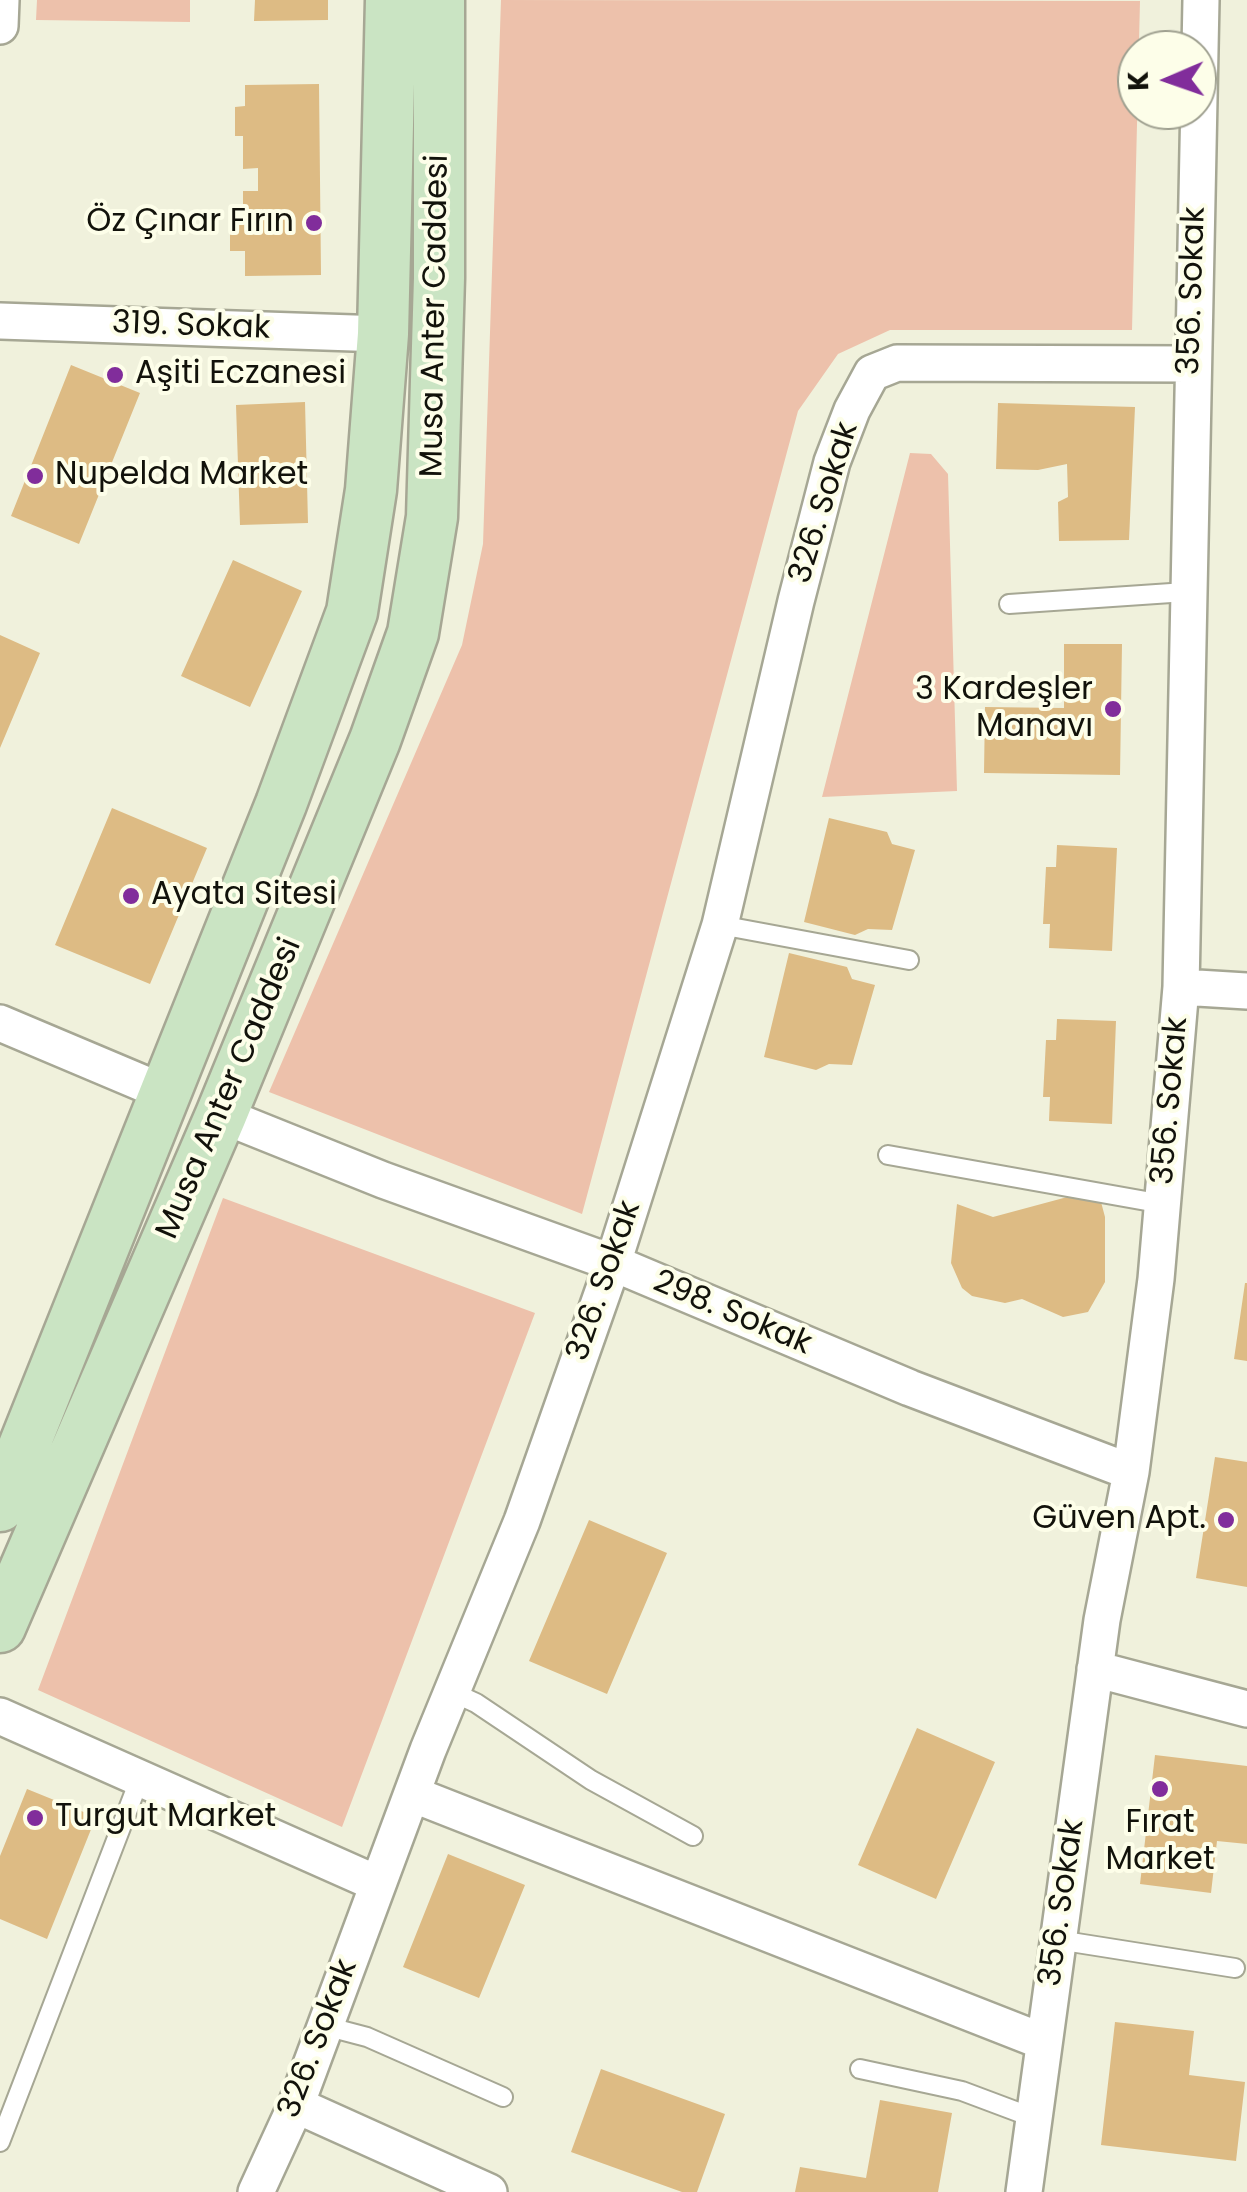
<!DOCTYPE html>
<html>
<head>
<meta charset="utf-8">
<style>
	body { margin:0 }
	#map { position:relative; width:1247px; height:2192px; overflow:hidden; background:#f0f1dc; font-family:Poppins,sans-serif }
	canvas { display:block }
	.north { position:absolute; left:1117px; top:30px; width:100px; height:100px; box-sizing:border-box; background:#fdfee9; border:2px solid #9fa090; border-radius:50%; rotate:268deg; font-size:28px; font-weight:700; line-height:40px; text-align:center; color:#12120b }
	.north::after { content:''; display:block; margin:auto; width:35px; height:45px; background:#812d9b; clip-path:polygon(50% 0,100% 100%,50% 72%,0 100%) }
</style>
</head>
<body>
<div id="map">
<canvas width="1247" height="2192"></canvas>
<div class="north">K</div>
</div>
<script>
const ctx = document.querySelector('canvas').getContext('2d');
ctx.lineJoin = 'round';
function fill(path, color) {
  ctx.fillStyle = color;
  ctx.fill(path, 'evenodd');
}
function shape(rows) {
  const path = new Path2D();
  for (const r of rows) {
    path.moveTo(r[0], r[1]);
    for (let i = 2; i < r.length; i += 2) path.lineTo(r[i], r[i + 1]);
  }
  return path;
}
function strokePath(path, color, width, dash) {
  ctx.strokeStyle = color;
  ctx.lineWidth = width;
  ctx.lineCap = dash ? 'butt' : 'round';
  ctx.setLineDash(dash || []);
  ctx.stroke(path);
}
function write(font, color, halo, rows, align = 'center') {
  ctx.font = font + ' Poppins,sans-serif';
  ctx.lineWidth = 8;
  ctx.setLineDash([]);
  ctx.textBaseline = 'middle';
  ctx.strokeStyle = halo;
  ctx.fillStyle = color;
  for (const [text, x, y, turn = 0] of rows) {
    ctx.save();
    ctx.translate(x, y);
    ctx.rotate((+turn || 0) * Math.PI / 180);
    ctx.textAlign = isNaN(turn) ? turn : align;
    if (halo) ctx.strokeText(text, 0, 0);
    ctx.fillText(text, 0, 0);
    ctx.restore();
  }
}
const green = shape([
	[37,0,190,0,190,22,36,20],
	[501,0,1140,1,1132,330,890,330,838,354,798,411,582,1214,269,1092,462,645,483,544],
	[910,453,931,454,948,474,957,791,822,797],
	[223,1198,535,1313,342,1827,38,1690]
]);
const building = shape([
	[255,0,328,0,328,20,254,21],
	[319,84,321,275,245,276,245,251,230,251,230,219,243,219,243,191,258,191,258,168,243,169,243,136,235,136,235,107,245,106,245,85],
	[71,365,140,393,79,544,11,516],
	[305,402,308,523,240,525,236,405],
	[998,403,1135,407,1129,540,1059,541,1058,502,1068,497,1067,464,1038,470,996,469],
	[233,560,302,591,250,707,181,676],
	[0,635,40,653,0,748],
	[1064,644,1122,644,1120,775,984,773,985,707,1064,708],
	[112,808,207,848,150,984,55,945],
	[829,818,887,832,892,844,915,850,892,930,868,929,855,935,804,922],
	[1057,845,1117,848,1112,951,1049,948,1050,924,1043,924,1046,867,1056,867],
	[789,953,847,967,852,979,875,985,852,1065,829,1064,816,1070,764,1057],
	[1057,1019,1116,1021,1112,1124,1049,1121,1050,1097,1043,1097,1046,1040,1056,1040],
	[1071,1196,1101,1202,1105,1217,1105,1282,1088,1312,1063,1317,1022,1299,1005,1303,972,1296,962,1288,951,1263,957,1204,993,1217],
	[1245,1283,1247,1283,1247,1361,1234,1359],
	[1215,1457,1247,1462,1247,1587,1196,1578],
	[589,1520,667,1553,607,1694,529,1661],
	[917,1728,995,1762,936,1899,858,1865],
	[1155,1755,1247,1766,1247,1844,1217,1841,1211,1893,1140,1884],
	[27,1789,96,1817,47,1939,0,1919,0,1856],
	[448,1854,525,1885,479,1998,403,1967],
	[1115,2022,1194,2031,1189,2075,1245,2082,1236,2161,1101,2145],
	[601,2069,725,2114,697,2192,682,2192,571,2152],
	[880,2100,952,2113,938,2192,795,2192,800,2167,866,2178]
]);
const lane = shape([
	[1009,604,1186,592],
	[720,925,909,960],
	[888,1155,1163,1204],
	[452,1692,476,1703,591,1780,693,1836],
	[1058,1940,1235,1968],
	[325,2026,367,2037,503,2097],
	[860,2069,962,2091,1034,2118],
	[0,2142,140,1778]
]);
const street = shape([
	[0,26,1,0],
	[0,321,383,334],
	[1181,987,1247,991],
	[0,1023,166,1093],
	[221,1115,383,1180,613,1263,910,1388,1131,1472],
	[1095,1669,1247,1709],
	[0,1716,378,1884],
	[412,1794,1044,2042],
	[296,2105,489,2192],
	[256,2192,296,2105,428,1750,522,1521,613,1263,720,925,796,601,832,462,852,410,872,373,897,363,1191,364],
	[1024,2192,1102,1620,1131,1472,1156,1279,1181,987,1201,0]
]);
const secondary = shape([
	[0,1506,281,804,352,612,371,490,383,334,391,0],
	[0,1627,221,1115,375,740,413,633,432,517,439,278,439,0]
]);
const markers = [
	[314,223,10,"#812d9b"],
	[115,375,10,"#812d9b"],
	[35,476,10,"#812d9b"],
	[1113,709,10,"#812d9b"],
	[131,896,10,"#812d9b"],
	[1226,1520,10,"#812d9b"],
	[1160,1789,10,"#812d9b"],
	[35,1818,10,"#812d9b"]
];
const poiNames = [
	["Öz Çınar Fırın",294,223,"right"],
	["Aşiti Eczanesi",135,375],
	["Nupelda Market",55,476],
	["3 Kardeşler",1093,691,"right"],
	["Manavı",1093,728,"right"],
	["Ayata Sitesi",151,896],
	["Güven Apt.",1206,1520,"right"],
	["Turgut Market",55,1818],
	["Fırat",1160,1824,"center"],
	["Market",1160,1861,"center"]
];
const streetNames = [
	["356. Sokak",1193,291,-88],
	["Musa Anter Caddesi",436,316,-89],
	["319. Sokak",191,327,2],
	["326. Sokak",825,503,-73],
	["Musa Anter Caddesi",230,1089,-67],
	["356. Sokak",1171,1101,-85],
	["326. Sokak",605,1281,-71],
	["298. Sokak",732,1314,23],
	["356. Sokak",1063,1903,-82],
	["326. Sokak",319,2039,-69]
];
fill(green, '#edc1ab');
fill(building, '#ddbb84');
strokePath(lane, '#a6a794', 22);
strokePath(street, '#a6a794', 40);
strokePath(secondary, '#a6a794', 55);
strokePath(lane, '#fff', 18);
strokePath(street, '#fff', 35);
strokePath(secondary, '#cae4c3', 50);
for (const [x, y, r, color] of markers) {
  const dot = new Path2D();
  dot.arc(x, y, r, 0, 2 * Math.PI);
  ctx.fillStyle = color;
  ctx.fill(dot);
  strokePath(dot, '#fdfee9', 4);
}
write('32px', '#12120b', '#fdfee9', poiNames, 'left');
write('32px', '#12120b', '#fdfee9', streetNames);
</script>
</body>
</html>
